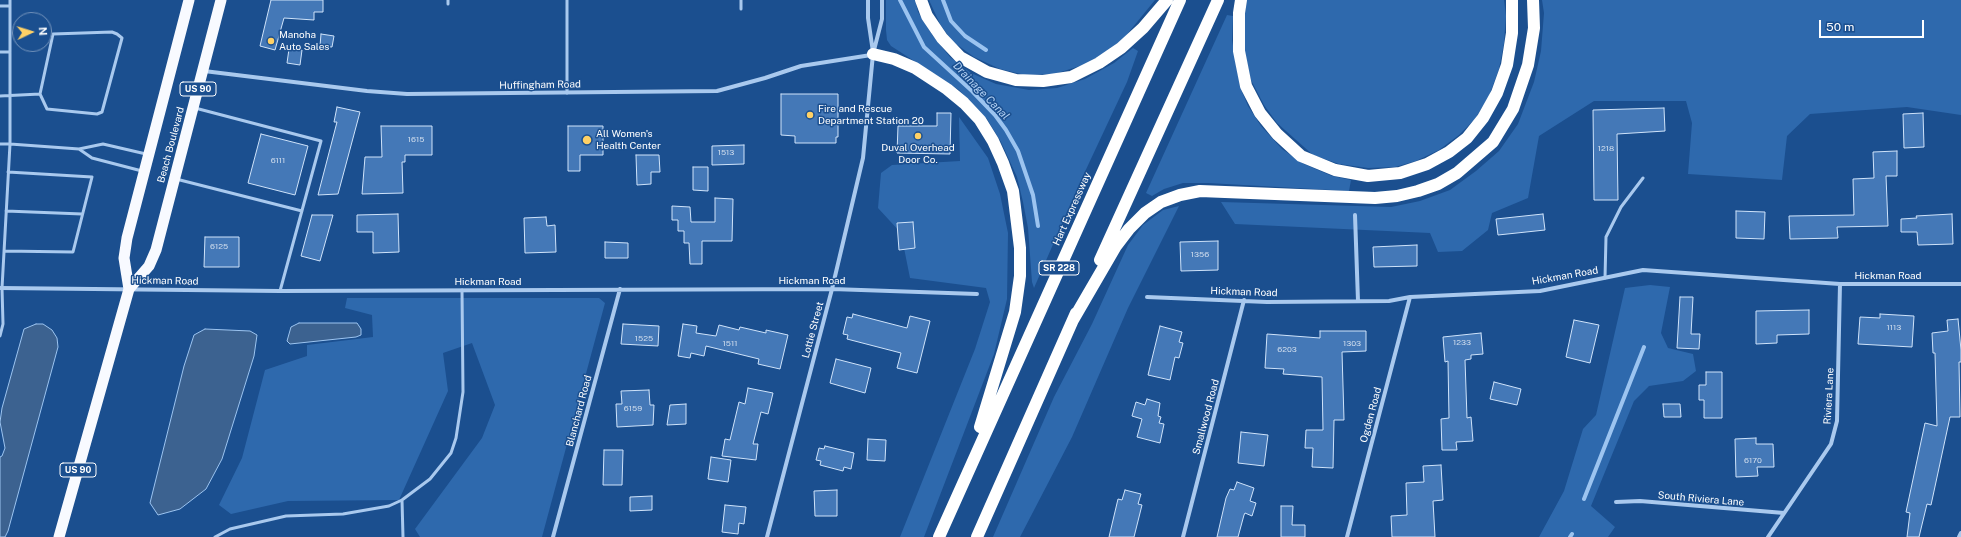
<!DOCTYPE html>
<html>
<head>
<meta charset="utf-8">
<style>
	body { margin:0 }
	#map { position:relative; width:1961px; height:537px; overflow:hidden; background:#1b4f8f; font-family:"Public Sans",sans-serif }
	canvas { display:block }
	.north { position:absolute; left:12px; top:12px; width:40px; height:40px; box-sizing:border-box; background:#1b4f8f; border:1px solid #7695bc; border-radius:50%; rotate:86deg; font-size:11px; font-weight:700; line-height:16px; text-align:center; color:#fff }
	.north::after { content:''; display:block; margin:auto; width:14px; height:18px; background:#ffd166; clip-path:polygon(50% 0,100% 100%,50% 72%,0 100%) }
	.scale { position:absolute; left:1819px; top:20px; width:105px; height:18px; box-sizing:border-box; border:2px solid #fff; border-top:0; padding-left:5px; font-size:12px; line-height:14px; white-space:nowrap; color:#fff; -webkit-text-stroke:3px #1b4f8f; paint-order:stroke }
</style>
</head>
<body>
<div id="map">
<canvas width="1961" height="537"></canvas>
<div class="north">N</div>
<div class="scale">50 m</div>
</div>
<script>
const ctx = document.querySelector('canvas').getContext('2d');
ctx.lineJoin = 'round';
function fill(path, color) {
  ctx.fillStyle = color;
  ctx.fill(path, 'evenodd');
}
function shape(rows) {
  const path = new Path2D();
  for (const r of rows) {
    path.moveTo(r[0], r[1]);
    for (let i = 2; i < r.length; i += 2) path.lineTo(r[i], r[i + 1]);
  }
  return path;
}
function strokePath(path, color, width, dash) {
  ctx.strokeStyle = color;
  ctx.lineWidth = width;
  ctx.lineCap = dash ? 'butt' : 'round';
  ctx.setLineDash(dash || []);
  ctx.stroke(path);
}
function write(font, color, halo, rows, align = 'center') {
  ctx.font = font + ' "Public Sans",sans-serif';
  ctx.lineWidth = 3;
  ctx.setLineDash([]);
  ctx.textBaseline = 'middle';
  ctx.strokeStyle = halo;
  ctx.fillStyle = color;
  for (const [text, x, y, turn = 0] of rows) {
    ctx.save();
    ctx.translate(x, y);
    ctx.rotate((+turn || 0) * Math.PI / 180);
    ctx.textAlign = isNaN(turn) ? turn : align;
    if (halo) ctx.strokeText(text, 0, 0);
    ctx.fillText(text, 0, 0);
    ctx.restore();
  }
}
const green = shape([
	[886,0,915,0,918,12,933,36,950,57,971,73,996,84,1029,90,1057,88,1085,79,1114,63,1133,48,1138,51,1127,82,1082,178,1034,288,1032,282,1028,228,1023,202,1017,177,1001,142,987,119,959,90,891,46,887,40,886,30],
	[929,0,1155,0,1124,38,1102,55,1080,66,1054,74,1025,75,1000,69,974,57,952,41,940,24],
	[1247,0,1504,0,1506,16,1504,43,1499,69,1489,96,1475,119,1459,135,1439,150,1416,161,1395,167,1368,168,1339,164,1313,155,1277,123,1264,105,1251,80,1244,49,1244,20],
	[1542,0,1961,0,1961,115,1907,107,1810,114,1787,136,1782,180,1688,174,1692,123,1686,101,1594,101,1539,136,1528,198,1492,213,1488,230,1462,251,1438,252,1430,233,1235,224,1221,202,1391,207,1420,201,1450,190,1476,171,1499,151,1518,124,1534,82,1541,51,1544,13],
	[1227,15,1233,16,1232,40,1240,87,1248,106,1261,126,1282,149,1304,164,1332,176,1351,180,1349,191,1208,183,1183,183,1164,189,1152,196,1146,193],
	[959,117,988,158,1000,194,1008,233,1007,299,994,354,924,537,900,537,975,349,990,302,986,288,910,278,901,233,878,208,881,173,892,165,960,161],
	[1179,206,1128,308,1072,437,1020,537,993,537,1054,397,1092,324,1128,245,1143,225,1163,210],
	[1650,285,1670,287,1661,333,1668,348,1693,354,1696,371,1683,381,1649,386,1634,401,1591,506,1615,527,1608,537,1539,537,1564,491,1583,429,1596,415,1625,288],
	[347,298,599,298,605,303,542,537,420,537,415,529,482,438,495,405,472,343,443,353,448,391,399,500,288,501,231,514,219,505,242,458,265,370,307,356,307,345,373,337,372,315,345,308]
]);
const water = shape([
	[299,323,357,323,361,329,361,335,356,337,290,344,287,341,291,327,299,323],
	[36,324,43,324,52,330,57,338,58,347,8,531,5,537,0,537,0,457,2,456,5,448,0,422,2,408,24,329,36,324],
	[205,329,250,331,257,335,254,356,222,459,206,489,180,509,158,515,150,503,184,366,194,335,205,329]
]);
const stream = shape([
	[900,0,924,47,972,91,995,115,1006,130,1018,151,1033,195,1038,226],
	[943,0,951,21,965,36,986,50],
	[1584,499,1644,347],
	[1570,537,1572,534]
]);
const building = shape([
	[271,0,323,0,323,12,314,12,314,20,284,18,275,50,260,46,271,0],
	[321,34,334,36,332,47,320,46,321,34],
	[289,49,302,50,300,65,287,63,289,49],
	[781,94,838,94,838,137,836,137,836,143,795,143,795,136,781,135,781,94],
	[337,107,360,112,338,194,318,195,337,122,334,122,337,107],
	[1664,108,1665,131,1617,134,1618,200,1594,200,1593,110,1664,108],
	[937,113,951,113,950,154,897,153,898,126,937,126,937,113],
	[1923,113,1924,147,1904,148,1903,114,1923,113],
	[381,126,432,126,432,155,405,155,405,162,402,162,403,193,362,194,365,157,382,157,381,126],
	[568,126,603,126,603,155,580,155,580,171,568,171,568,126],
	[261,134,308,146,295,195,248,183,261,134],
	[744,145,744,164,712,165,712,146,744,145],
	[1897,151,1897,176,1886,176,1888,226,1837,227,1838,238,1790,239,1789,216,1854,215,1853,179,1874,178,1873,152,1897,151],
	[636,155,659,155,660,172,651,172,651,184,637,185,636,155],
	[693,167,708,167,708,191,693,190,693,167],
	[715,198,733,199,732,241,702,241,702,264,690,264,689,243,684,243,684,231,678,231,678,220,672,220,672,206,690,207,691,222,715,222,715,198],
	[1736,211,1765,212,1764,239,1736,238,1736,211],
	[398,214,399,252,373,253,373,232,357,232,357,215,398,214],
	[1543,214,1545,230,1498,235,1496,219,1543,214],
	[1952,214,1953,244,1918,245,1917,232,1901,232,1901,219,1917,218,1916,216,1952,214],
	[312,215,333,215,320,261,301,256,312,215],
	[546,217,547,226,555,225,556,252,525,253,524,218,546,217],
	[913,222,915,248,899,250,897,223,913,222],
	[205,237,239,237,239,267,204,267,205,237],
	[1218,241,1218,270,1181,271,1180,242,1218,241],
	[605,242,628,243,628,258,605,258,605,242],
	[1417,245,1417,266,1374,267,1373,247,1417,245],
	[1680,297,1693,297,1691,334,1700,334,1699,349,1677,348,1680,297],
	[1809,310,1809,334,1777,335,1777,343,1756,344,1756,311,1809,310],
	[853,314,907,328,910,316,930,321,917,373,897,368,901,353,847,339,848,335,843,334,847,317,852,318,853,314],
	[1880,314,1914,316,1912,347,1858,344,1860,317,1880,318,1880,314],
	[1958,319,1961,350,1961,362,1959,362,1960,417,1950,417,1931,505,1927,504,1919,537,1907,537,1910,513,1906,512,1925,423,1937,426,1935,353,1933,353,1932,333,1948,331,1947,320,1958,319],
	[1574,320,1599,325,1590,363,1566,357,1574,320],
	[623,324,659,326,658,346,621,344,623,324],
	[683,324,697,326,696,333,716,336,719,325,739,330,740,327,766,333,766,330,788,335,780,369,758,364,759,359,706,346,704,356,691,353,690,358,678,356,683,324],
	[1160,326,1182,332,1179,342,1183,343,1179,358,1175,357,1170,380,1148,375,1160,326],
	[1320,331,1366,331,1366,351,1342,352,1344,420,1334,420,1333,468,1312,467,1313,448,1305,448,1306,430,1323,430,1322,377,1283,374,1284,369,1265,368,1267,334,1320,338,1320,331],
	[1481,333,1483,354,1471,355,1471,359,1465,360,1467,418,1471,417,1473,441,1456,442,1457,450,1442,450,1441,419,1449,418,1448,361,1445,362,1443,337,1481,333],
	[836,359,871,368,865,393,830,383,836,359],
	[1706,372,1722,372,1722,418,1704,418,1704,400,1699,400,1699,385,1706,385,1706,372],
	[1494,382,1521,389,1517,405,1490,399,1494,382],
	[748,388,773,393,768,414,761,412,753,444,758,444,756,460,722,456,725,439,730,440,739,402,745,404,748,388],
	[649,390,650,405,654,405,653,425,617,427,616,404,622,404,621,391,649,390],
	[1147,399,1160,403,1158,416,1161,417,1159,423,1164,424,1160,443,1137,437,1142,419,1132,416,1136,402,1145,405,1147,399],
	[686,404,686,424,667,425,670,405,686,404],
	[1663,404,1680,404,1681,417,1664,417,1663,404],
	[1241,432,1268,435,1264,466,1238,463,1241,432],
	[1756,438,1756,444,1773,444,1774,467,1757,467,1758,476,1736,477,1735,439,1756,438],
	[868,439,886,440,885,461,867,460,868,439],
	[825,446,854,453,851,469,844,467,843,471,820,465,821,461,816,460,819,448,824,449,825,446],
	[604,450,623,450,622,485,603,485,604,450],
	[711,457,731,460,728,482,708,479,711,457],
	[1441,465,1443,500,1433,501,1435,537,1392,537,1391,516,1407,515,1406,483,1424,482,1423,466,1441,465],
	[1237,482,1254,488,1250,501,1256,503,1252,516,1245,513,1244,515,1238,537,1217,537,1226,498,1230,489,1234,490,1237,482],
	[837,490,837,516,815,516,814,491,837,490],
	[1125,490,1141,494,1138,504,1142,505,1134,537,1109,537,1118,499,1122,500,1125,490],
	[652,496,652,510,630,511,630,497,652,496],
	[725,505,746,507,744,524,739,523,738,534,722,532,725,505],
	[1281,506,1293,506,1292,525,1305,525,1305,537,1281,537,1281,506]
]);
const service = shape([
	[567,0,567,93],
	[448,4,448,0],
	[0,6,10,6],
	[741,9,741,0],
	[0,52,10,52],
	[0,96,40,94,47,109,97,114,102,112,122,38,117,34,112,32,53,34,40,94],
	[195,108,321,141,280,291],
	[0,144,10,144,10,0],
	[79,149,92,158,142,171],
	[176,179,302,211],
	[6,211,82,214],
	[4,251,73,252,92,177,8,172],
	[1605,278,1606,237,1621,207,1643,178],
	[0,336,3,324,2,288,10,144,79,149,103,144,146,154],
	[402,500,403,537],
	[215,537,230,529,286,516,343,514,389,506,402,500,430,479,451,453,456,438,463,392,462,290]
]);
const minor = shape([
	[868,0,868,18,873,52],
	[204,71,367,91,407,94,717,91,765,78,801,66,871,55],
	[1355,215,1358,301],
	[0,288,280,291,832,289,977,294],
	[1147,297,1267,302,1389,301,1410,297,1540,291,1643,270,1840,284,1961,284],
	[1616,502,1640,501,1784,513],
	[553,537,620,289],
	[767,537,832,289,863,158,873,54,882,19,882,0],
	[1183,537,1244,300],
	[1347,537,1410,297],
	[1768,537,1831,444,1837,421,1840,284],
	[1959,537,1961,533]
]);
const trunk = shape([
	[129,289,149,266,156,250,221,0],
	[59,537,129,289,124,258,127,238,189,0]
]);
const motorway = shape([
	[921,0,927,16,942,38,960,57,987,72,1016,80,1043,81,1071,77,1099,63,1121,48,1143,28,1167,0],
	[1241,0,1239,13,1239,51,1246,86,1260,113,1277,134,1301,156,1335,170,1368,176,1400,173,1427,164,1449,152,1467,138,1483,118,1497,93,1507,65,1512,33,1512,0],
	[873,54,894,59,915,68,947,89,964,103,980,120,993,141,1003,163,1013,191,1020,248,1020,276,1015,312,980,427],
	[1100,260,1218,0],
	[1073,320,1116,246,1129,229,1145,213,1161,202,1180,195,1200,191,1375,198,1397,196,1418,191,1438,184,1457,173,1493,142,1513,109,1528,65,1534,28,1533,0],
	[939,537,1180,0],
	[977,537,1076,313]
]);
const markers = [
	[271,41,4,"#ffd166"],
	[810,115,4,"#ffd166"],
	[918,136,4,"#ffd166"],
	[587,140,5,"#ffd166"]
];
const numberNames = [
	["1615",416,140],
	["1218",1606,149],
	["1513",726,153],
	["6111",278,161],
	["6125",219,247],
	["1356",1200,255],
	["1113",1894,328],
	["1525",644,339],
	["1233",1462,343],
	["1511",730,344],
	["1303",1352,344],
	["6203",1287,350],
	["6159",633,409],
	["6170",1753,461]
];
const shields = [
	[198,89,36],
	[1059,268,40],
	[78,470,36]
];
const shieldNames = [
	["US 90",198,89],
	["SR 228",1059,268],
	["US 90",78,470]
];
const poiNames = [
	["Manoha",279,35],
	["Auto Sales",279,47],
	["Fire and Rescue",818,109],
	["Department Station 20",818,121],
	["All Women's",596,134],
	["Health Center",596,146],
	["Duval Overhead",918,148,"center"],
	["Door Co.",918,160,"center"]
];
const streetNames = [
	["Huffingham Road",540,85,-1],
	["Beach Boulevard",171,145,-75],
	["Hart Expressway",1072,209,-66],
	["Hickman Road",1565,276,-10],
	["Hickman Road",1888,276],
	["Hickman Road",165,281,1],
	["Hickman Road",812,281],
	["Hickman Road",488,282],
	["Hickman Road",1244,292,2],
	["Lottie Street",813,330,-75],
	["Riviera Lane",1829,396,-87],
	["Blanchard Road",579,411,-75],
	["Ogden Road",1371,415,-75],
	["Smallwood Road",1206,417,-75],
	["South Riviera Lane",1701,499,5]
];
const waterNames = [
	["Drainage Canal",981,91,46]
];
fill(green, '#2e69ad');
fill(water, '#3c6290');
strokePath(water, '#9cc4f0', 1);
strokePath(stream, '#9cc4f0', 4);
fill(building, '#4478b7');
strokePath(building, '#cfe3fa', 1);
strokePath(service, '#a9c9ee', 3);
strokePath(minor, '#a9c9ee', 4);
strokePath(trunk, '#f8faff', 11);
strokePath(motorway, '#fff', 12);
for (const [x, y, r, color] of markers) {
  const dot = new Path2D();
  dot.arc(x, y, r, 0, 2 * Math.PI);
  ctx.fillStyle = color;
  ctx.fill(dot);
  strokePath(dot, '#1b4f8f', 1.5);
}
write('8px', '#d0dded', null, numberNames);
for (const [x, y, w] of shields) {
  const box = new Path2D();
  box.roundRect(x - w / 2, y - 7, w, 14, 3);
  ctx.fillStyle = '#1b4f8f';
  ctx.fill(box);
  strokePath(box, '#fff', 1);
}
write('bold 9px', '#fff', null, shieldNames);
write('10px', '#fff', '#1b4f8f', poiNames, 'left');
write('10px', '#fff', '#1b4f8f', streetNames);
write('italic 11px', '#b5d3f5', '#1b4f8f', waterNames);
</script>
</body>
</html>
